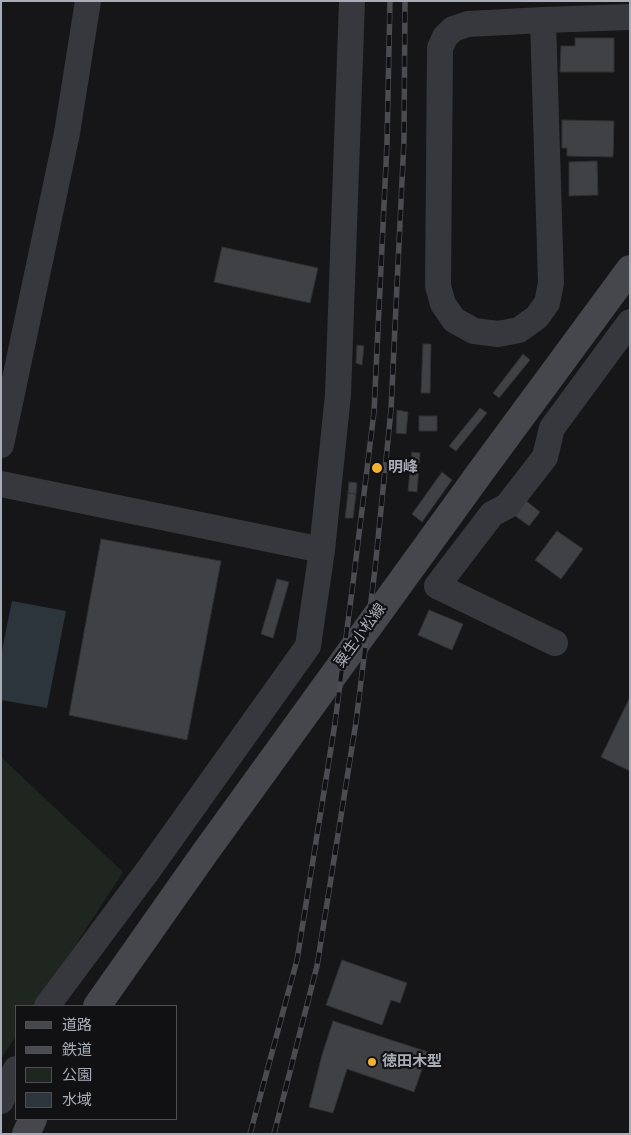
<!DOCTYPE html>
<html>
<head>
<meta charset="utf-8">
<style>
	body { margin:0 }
	#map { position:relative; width:631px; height:1135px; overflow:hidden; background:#161618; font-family:Jost,"Noto Sans JP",sans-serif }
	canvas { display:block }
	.frame { position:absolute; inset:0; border:2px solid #a8adb8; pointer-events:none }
	.legend { position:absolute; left:15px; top:1005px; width:162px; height:115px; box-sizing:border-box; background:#111113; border:1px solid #4d4f55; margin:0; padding:6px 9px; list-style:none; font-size:15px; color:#a8adb8 }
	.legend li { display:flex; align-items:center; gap:10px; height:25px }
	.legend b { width:25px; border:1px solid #4d4f55 }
</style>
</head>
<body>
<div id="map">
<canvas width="631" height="1135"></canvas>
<div class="frame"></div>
<ul class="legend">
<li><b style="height:6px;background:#45474d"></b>道路</li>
<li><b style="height:6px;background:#4a4c52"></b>鉄道</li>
<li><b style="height:14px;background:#1e261f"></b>公園</li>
<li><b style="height:14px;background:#2c353c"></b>水域</li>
</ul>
</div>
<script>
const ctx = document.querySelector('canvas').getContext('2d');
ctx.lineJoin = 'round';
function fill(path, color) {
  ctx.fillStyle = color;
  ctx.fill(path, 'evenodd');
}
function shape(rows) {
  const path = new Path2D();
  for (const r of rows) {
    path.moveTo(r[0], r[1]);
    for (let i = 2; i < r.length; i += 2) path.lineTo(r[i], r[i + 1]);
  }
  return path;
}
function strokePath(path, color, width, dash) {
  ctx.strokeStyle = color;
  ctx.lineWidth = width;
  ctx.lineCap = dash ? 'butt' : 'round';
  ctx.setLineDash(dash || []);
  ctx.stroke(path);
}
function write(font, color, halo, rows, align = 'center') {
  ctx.font = font + ' Jost,"Noto Sans JP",sans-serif';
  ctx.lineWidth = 4.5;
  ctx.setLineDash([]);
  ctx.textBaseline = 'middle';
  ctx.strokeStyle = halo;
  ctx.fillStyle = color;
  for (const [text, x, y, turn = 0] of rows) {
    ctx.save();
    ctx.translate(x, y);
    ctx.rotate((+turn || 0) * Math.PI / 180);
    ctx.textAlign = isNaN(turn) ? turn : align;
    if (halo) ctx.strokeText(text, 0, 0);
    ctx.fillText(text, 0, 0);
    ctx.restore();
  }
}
const green = shape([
	[1,757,123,872,36,1006,16,1006,16,1036,1,1059]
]);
const water = shape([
	[12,601,66,611,47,708,1,700,1,655]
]);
const building = shape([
	[575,38,614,38,614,72,560,72,561,46,575,46,575,38],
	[562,120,614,121,613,157,567,156,567,148,562,148,562,120],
	[597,161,598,195,569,196,569,162,597,161],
	[222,247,318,268,310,303,214,282,222,247],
	[423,344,431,344,430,393,421,393,423,344],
	[357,345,364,346,362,365,356,363,357,345],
	[523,354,530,360,499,398,493,393,523,354],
	[480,408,487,413,456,451,449,446,480,408],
	[397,410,408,412,406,434,396,433,397,410],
	[419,416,437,416,437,431,419,431,419,416],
	[412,452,420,453,417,492,408,491,412,452],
	[442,472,452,480,422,522,412,514,442,472],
	[349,482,357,483,356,494,348,493,349,482],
	[348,493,356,494,353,518,345,518,348,493],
	[525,500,540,512,529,526,514,515,525,500],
	[557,531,583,549,561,579,535,560,557,531],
	[101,539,221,561,187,740,69,715,101,539],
	[277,579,289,582,273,638,261,634,277,579],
	[429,610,463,624,452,650,418,635,429,610],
	[630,697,630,771,601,757,630,697],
	[342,960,407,983,400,1003,391,1000,382,1025,326,1005,342,960],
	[333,1021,428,1052,414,1092,347,1069,333,1113,309,1107,322,1055,333,1021]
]);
const minor = shape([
	[543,20,551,283,547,303,537,317,519,330,498,334,474,331,454,320,443,304,438,286,440,48,445,37,453,29,468,24,543,20,630,17],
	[1,445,67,133,88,1],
	[1,484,322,550],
	[555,643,437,586,492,514,507,506,545,457,552,428,630,322],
	[47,1006,149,869,308,646,322,550,338,395,352,1],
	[1,1101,16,1069]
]);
const secondary = shape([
	[97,1006,204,854,479,474,630,269],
	[26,1134,33,1119]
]);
const rail = shape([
	[250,1134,297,960,335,723,354,575,374,412,387,143,390,1],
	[274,1134,317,966,356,722,375,569,391,410,404,140,405,1]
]);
const markers = [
	[377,468,6,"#f2b134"],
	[372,1062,5,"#f2b134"]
];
const poiNames = [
	["明峰",388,468],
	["徳田木型",382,1062]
];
const streetNames = [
	["粟生小松線",361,636,-54]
];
fill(green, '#1e261f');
fill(water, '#2c353c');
fill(building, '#404145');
strokePath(building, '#303034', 1);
strokePath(minor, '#37383d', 26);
strokePath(secondary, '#45474d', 28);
strokePath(rail, '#4a4c52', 5.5);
strokePath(rail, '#111113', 4, [11]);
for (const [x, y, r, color] of markers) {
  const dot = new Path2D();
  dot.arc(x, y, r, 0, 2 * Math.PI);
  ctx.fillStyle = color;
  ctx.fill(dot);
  strokePath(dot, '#111113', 2);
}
write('bold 15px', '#a8adb8', '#111113', poiNames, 'left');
write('15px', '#a8adb8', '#111113', streetNames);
</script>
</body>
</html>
